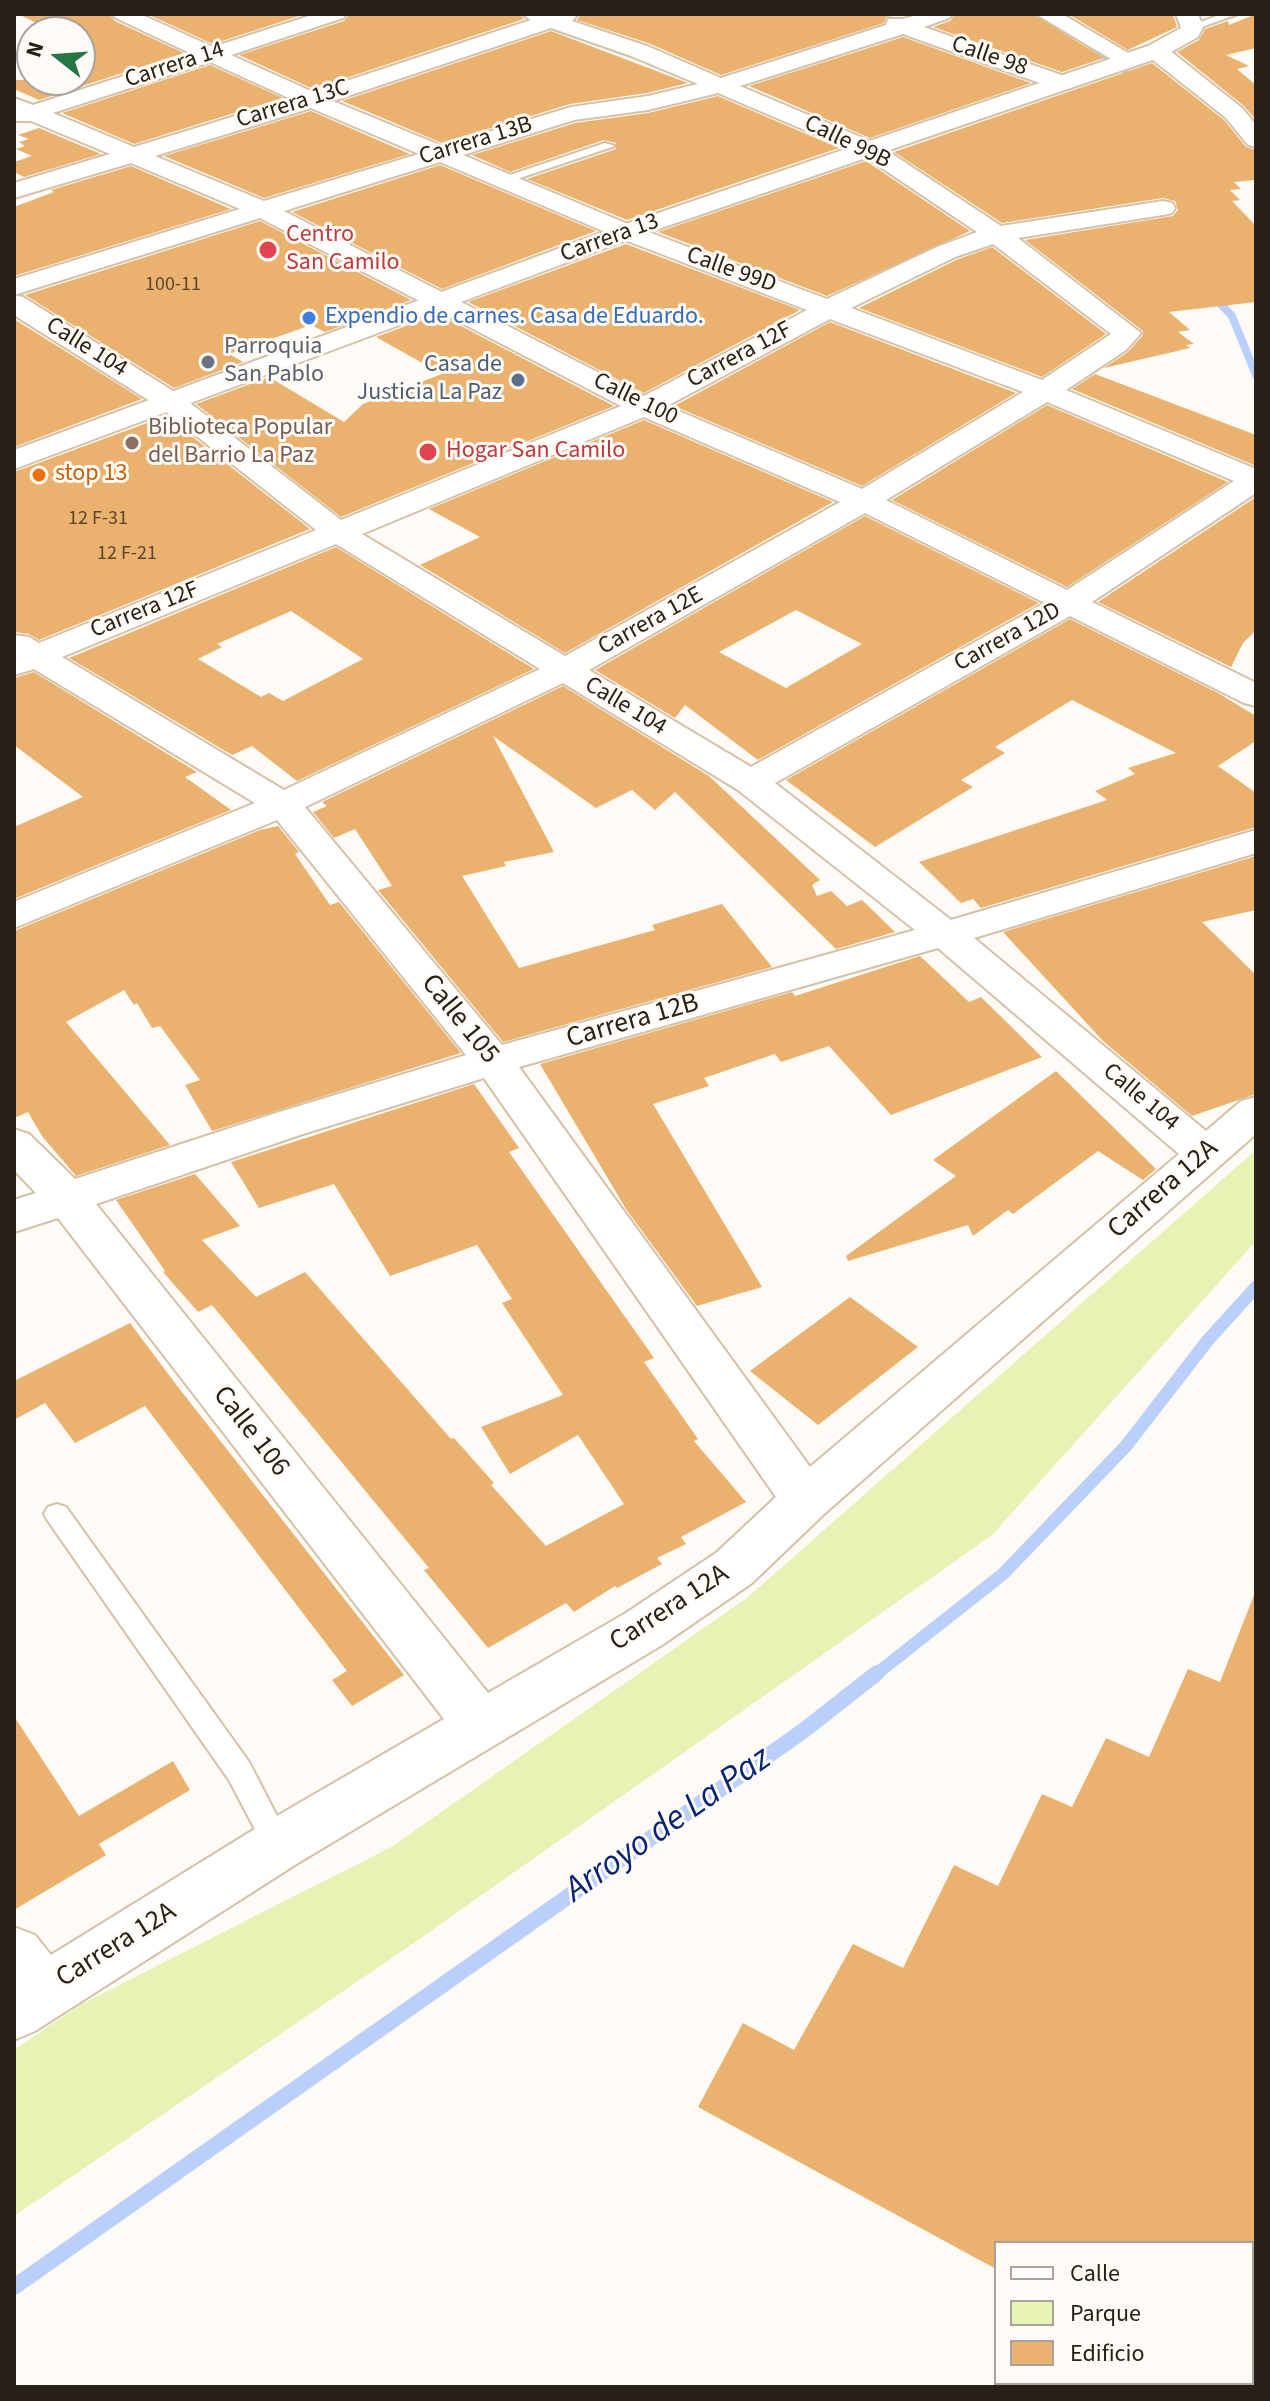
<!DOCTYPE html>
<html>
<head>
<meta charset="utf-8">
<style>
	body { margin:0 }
	#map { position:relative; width:1270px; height:2401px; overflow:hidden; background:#fefaf5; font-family:"Source Sans 3",sans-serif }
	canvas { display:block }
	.frame { position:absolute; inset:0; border:16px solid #272117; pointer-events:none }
	.legend { position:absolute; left:994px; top:2241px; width:260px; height:144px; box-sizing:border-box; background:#fefaf5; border:2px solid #a8a39c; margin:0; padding:10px 14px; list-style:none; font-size:24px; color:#272117 }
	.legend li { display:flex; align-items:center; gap:16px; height:40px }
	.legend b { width:40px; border:2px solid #a8a39c }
	.north { position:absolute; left:16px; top:16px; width:80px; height:80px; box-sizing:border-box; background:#fefaf5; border:2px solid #a8a39c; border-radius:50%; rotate:287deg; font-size:22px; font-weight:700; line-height:32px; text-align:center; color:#272117 }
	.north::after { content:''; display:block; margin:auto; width:28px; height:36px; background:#297645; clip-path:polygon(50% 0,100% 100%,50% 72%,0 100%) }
</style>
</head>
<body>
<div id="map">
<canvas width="1270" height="2401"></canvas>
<div class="frame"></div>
<ul class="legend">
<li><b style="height:10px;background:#fff"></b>Calle</li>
<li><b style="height:22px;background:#e7f2b5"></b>Parque</li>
<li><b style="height:22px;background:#eab26e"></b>Edificio</li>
</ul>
<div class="north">N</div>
</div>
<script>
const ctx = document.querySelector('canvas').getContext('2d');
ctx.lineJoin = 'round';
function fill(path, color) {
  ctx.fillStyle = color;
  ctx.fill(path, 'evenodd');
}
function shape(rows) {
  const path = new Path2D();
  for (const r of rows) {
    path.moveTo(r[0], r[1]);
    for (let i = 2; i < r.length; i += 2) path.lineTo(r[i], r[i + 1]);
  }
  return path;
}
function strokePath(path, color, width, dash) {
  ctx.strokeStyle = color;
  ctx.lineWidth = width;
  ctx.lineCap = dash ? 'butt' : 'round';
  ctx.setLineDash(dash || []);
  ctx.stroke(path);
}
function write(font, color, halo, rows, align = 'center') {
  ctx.font = font + ' "Source Sans 3",sans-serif';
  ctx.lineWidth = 6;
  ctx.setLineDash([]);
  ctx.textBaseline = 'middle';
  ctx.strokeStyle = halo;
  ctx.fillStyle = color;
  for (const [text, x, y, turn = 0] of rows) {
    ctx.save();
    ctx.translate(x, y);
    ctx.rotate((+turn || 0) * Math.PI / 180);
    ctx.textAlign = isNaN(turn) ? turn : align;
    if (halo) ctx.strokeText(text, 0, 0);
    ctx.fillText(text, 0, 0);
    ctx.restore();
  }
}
const green = shape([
	[1256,1150,1256,1241,992,1535,418,1940,14,2216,14,2050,80,2005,393,1846,748,1597]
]);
const streamFar3 = shape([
	[1083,40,1139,82]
]);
const streamFar2 = shape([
	[1213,296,1232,316,1256,375]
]);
const streamFar1 = shape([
	[875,1675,1003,1574,1126,1446,1208,1340,1256,1287]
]);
const stream = shape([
	[14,2287,803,1731,877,1673]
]);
const building = shape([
	[18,14,109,14,115,21,184,53,39,100,14,89,14,80,80,80,80,32,55,32],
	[147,14,305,14,213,44],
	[350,14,519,14,524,19,313,89,239,55,344,21],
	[581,14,910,14,886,17,884,23,721,75,648,43,577,20],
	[956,14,1033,14,1104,58,1062,72,933,27,950,21],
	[1068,14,1173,14,1177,27,1128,50],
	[1256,14,1256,48,1226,55,1249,66,1237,69,1256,85,1256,120,1244,106,1177,52,1199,40,1205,29,1228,21,1229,25],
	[551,31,688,83,647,93,570,104,442,143,342,101],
	[903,37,1031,83,870,138,749,86],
	[1152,63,1224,120,1246,147,1256,150,1256,180,1234,182,1241,189,1230,190,1240,200,1232,201,1256,226,1256,302,1169,312,1190,330,1178,332,1194,344,1186,345,1190,348,1104,368,1128,352,1143,335,1143,331,1025,240,1173,216,1178,210,1175,201,1163,198,1002,223,894,152],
	[210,65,283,98,134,144,62,113],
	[718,96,839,148,627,220,527,179,616,149,616,143,604,140,510,172,472,155,575,123,648,113],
	[311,111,410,154,264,198,164,156],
	[39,128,101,154,24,177,14,172,14,162,32,156,16,149,25,146,19,142,29,139,18,135],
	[866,161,970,231,827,296,658,232],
	[440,165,596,231,442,289,292,212],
	[131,166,231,209,14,276,14,207,54,192,51,190],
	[260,221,411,300,325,332,311,325,229,354,243,362,174,388,25,295],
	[626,244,800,310,644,393,468,302],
	[992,247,1106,334,1042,377,859,308,956,260],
	[438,314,614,406,341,517,196,404,269,377,344,422,363,404,442,374,376,337],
	[14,319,142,399,14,447],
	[830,322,1016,393,862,486,674,406],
	[1095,374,1256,435,1256,466,1072,389],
	[1047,405,1228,482,1067,587,892,500],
	[166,416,310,529,39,640,29,634,14,632,14,472],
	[644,420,833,502,565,653,420,565,480,537,429,509],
	[1256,497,1256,630,1243,643,1231,667,1098,602],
	[865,516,1039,603,758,760,685,705,675,718,595,670],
	[796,610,862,644,786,688,719,652],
	[336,547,534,669,297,781,252,746,232,755,69,658],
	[291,611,363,659,283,701,269,693,261,697,198,659,222,647,217,644],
	[1070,619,1218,693,1256,716,1256,741,1218,766,1256,793,1256,827,981,908,973,899,961,903,919,862,1107,800,1095,791,1135,774,1128,768,1176,753,1072,700,995,747,1005,753,961,780,973,787,875,847,786,780],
	[34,672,197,772,185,777,231,810,14,899,14,827,83,797,14,745,14,678],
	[563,686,709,776,820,880,812,885,817,896,831,891,847,906,862,900,895,932,836,949,675,792,655,810,632,790,596,808,493,736,554,852,504,862,506,866,462,876,519,968,655,930,652,925,722,904,772,967,503,1042,378,890,392,886,355,829,334,838,313,812,327,806,322,802],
	[278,826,299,852,295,854,330,905,339,902,461,1053,212,1131,185,1085,200,1080,160,1026,152,1028,137,1003,134,1005,124,990,66,1022,170,1145,76,1176,42,1136,28,1112,14,1118,14,931,260,830],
	[1256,856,1256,910,1202,922,1256,975,1256,1094,1192,1116,1103,1041,1003,932],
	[920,956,969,1002,981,997,1042,1057,891,1115,829,1046,781,1062,775,1054,704,1078,709,1086,653,1104,762,1287,697,1306,626,1209,540,1064,792,992,795,996],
	[1056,1071,1156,1169,1143,1180,1098,1151,1013,1214,1008,1210,973,1236,968,1225,848,1261,846,1256,956,1176,933,1160],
	[474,1084,519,1148,509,1152,654,1358,644,1362,698,1439,694,1441,746,1502,681,1537,686,1544,657,1558,662,1564,617,1588,615,1586,574,1612,566,1603,488,1648,424,1570,429,1568,212,1305,198,1312,163,1272,165,1271,116,1200,195,1174,240,1226,202,1240,256,1297,305,1272,451,1439,454,1438,494,1483,491,1485,546,1546,624,1504,578,1435,510,1474,481,1427,563,1395,502,1303,512,1299,477,1245,390,1276,334,1184,259,1208,231,1162],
	[850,1297,918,1347,818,1425,750,1371],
	[130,1323,178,1387,404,1675,352,1706,332,1680,347,1671,145,1406,75,1443,45,1403,14,1420,14,1381],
	[1254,1595,1256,2243,996,2243,996,2269,698,2107,743,2023,794,2050,853,1944,903,1968,954,1865,998,1886,1042,1794,1072,1807,1106,1738,1149,1757,1188,1669,1220,1682],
	[14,1716,79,1816,173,1761,190,1790,99,1844,106,1855,14,1910]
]);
const lane = shape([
	[1222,14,1238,14,1196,29,1187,27,1222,14],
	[605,143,615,146,508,182,498,179,605,143],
	[57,1504,66,1507,249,1762,292,1845,288,1854,278,1858,268,1854,229,1780,48,1521,44,1514,48,1507,57,1504]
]);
const street = shape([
	[112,14,140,14,213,47,315,14,347,14,343,18,231,55,313,92,531,20,522,14,578,14,572,21,647,46,721,78,886,25,888,19,903,19,921,14,953,14,949,18,924,27,1067,77,1070,82,1067,87,1051,87,903,34,740,86,877,144,1001,226,1163,201,1172,203,1175,208,1172,213,1163,215,1018,238,1141,333,1126,350,1066,390,1256,469,1256,493,1092,602,1256,683,1256,706,1244,703,1070,616,775,783,951,920,1256,830,1256,853,974,938,1206,1131,1241,1101,1256,1097,1256,1134,824,1514,752,1583,662,1645,298,1863,35,2031,14,2040,14,1927,35,1935,51,1955,258,1827,444,1719,58,1218,14,1232,14,1200,36,1193,14,1170,14,1129,29,1134,75,1179,273,1114,466,1055,277,820,14,928,14,902,255,803,34,669,14,675,14,635,29,637,39,643,316,530,161,408,14,315,14,295,23,297,181,396,341,520,621,406,260,218,14,295,14,279,240,209,131,163,14,198,14,183,110,154,31,121,14,121,14,98,33,105,192,54,116,18,112,14],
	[551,28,631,56,698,84,648,96,571,107,442,146,333,101,551,28],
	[210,62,291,99,134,147,53,113,210,62],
	[718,93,861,154,977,232,937,247,827,299,635,227,463,155,574,120,648,110,718,93],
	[311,108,419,154,264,201,155,156,311,108],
	[440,162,617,237,807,310,644,396,284,211,440,162],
	[993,244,1111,334,1042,380,851,308,955,257,993,244],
	[830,319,1023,392,862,489,667,406,830,319],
	[1047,402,1234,481,1067,590,886,500,1047,402],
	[644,417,840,502,565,656,362,534,644,417],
	[865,513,1045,603,751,767,589,670,865,513],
	[336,544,540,669,284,790,62,657,336,544],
	[563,683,738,790,915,930,502,1045,305,807,563,683],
	[938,948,1179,1154,810,1467,519,1067,938,948],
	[484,1078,776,1497,716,1553,626,1613,488,1693,96,1204,303,1134,484,1078],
	[1036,14,1062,14,1140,60,1137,65,1121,65,1036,14],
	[1156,44,1164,46,1242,108,1256,125,1256,147,1248,145,1226,118,1148,56,1145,51,1156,44]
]);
const secondary = shape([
	[1176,14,1198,14,1203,27,1198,37,1164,56,635,237,14,469,14,450,617,227,1148,46,1181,28,1176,14]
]);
const markers = [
	[268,250,10,"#e0444e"],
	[309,318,8,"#3f7fe0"],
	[208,362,8,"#6b7280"],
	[518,380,8,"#5c6f8a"],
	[132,443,8,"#8d6e63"],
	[428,452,10,"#e0444e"],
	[39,475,8,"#e8710a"]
];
const farNumbernames = [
	["100-11",173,286],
	["12 F-31",98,520],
	["12 F-21",127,555]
];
const farStreetnames = [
	["Calle 98",989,57,19],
	["Carrera 14",175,66,-18],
	["Carrera 13C",293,105,-17],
	["Carrera 13B",476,142,-17],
	["Calle 99B",847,143,26],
	["Carrera 13",610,239,-20],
	["Calle 99D",731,271,20],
	["Calle 104",86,348,32],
	["Carrera 12F",740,356,-28],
	["Calle 100",635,400,26],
	["Carrera 12F",145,611,-22],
	["Carrera 12E",651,622,-29],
	["Carrera 12D",1008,638,-29],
	["Calle 104",625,707,31],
	["Calle 104",1140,1098,40]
];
const farHealthnames = [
	["Centro",286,236],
	["San Camilo",286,264],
	["Hogar San Camilo",446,452]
];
const farShopnames = [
	["Expendio de carnes. Casa de Eduardo.",325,318]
];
const farWorshipnames = [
	["Parroquia",224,348],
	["San Pablo",224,376]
];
const farServicenames = [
	["Casa de",502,366],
	["Justicia La Paz",502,394]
];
const farEducationnames = [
	["Biblioteca Popular",148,429],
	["del Barrio La Paz",148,457]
];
const farFoodnames = [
	["stop 13",55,475]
];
const streetNames = [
	["Calle 105",459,1020,51],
	["Carrera 12B",633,1022,-16],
	["Carrera 12A",1164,1190,-41],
	["Calle 106",250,1432,52],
	["Carrera 12A",670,1609,-33],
	["Carrera 12A",117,1946,-32]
];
const nearWaternames = [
	["Arroyo de La Paz",669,1826,-35]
];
fill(green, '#e7f2b5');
strokePath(streamFar3, '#bad0fb', 6);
strokePath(streamFar2, '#bad0fb', 8);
strokePath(streamFar1, '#bad0fb', 13);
strokePath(stream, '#bad0fb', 16);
fill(building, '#eab26e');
strokePath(lane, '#d4c2a8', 4);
strokePath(street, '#d4c2a8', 4);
strokePath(secondary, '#d4c2a8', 4);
fill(lane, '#fff');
fill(street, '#fff');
fill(secondary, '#fff');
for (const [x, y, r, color] of markers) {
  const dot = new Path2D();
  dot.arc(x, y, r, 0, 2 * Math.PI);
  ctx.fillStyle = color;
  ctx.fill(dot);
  strokePath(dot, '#fefaf5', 3);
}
write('20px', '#58452d', null, farNumbernames);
write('24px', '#272117', '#fefaf5', farStreetnames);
write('24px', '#be3a42', '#fefaf5', farHealthnames, 'left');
write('24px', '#366cbe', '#fefaf5', farShopnames, 'left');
write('24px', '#5b616d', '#fefaf5', farWorshipnames, 'left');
write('24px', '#4e5e75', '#fefaf5', farServicenames, 'right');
write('24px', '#785e54', '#fefaf5', farEducationnames, 'left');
write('24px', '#c56008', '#fefaf5', farFoodnames, 'left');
write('28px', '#272117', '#fefaf5', streetNames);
write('italic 36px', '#072572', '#fefaf5', nearWaternames);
</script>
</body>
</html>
